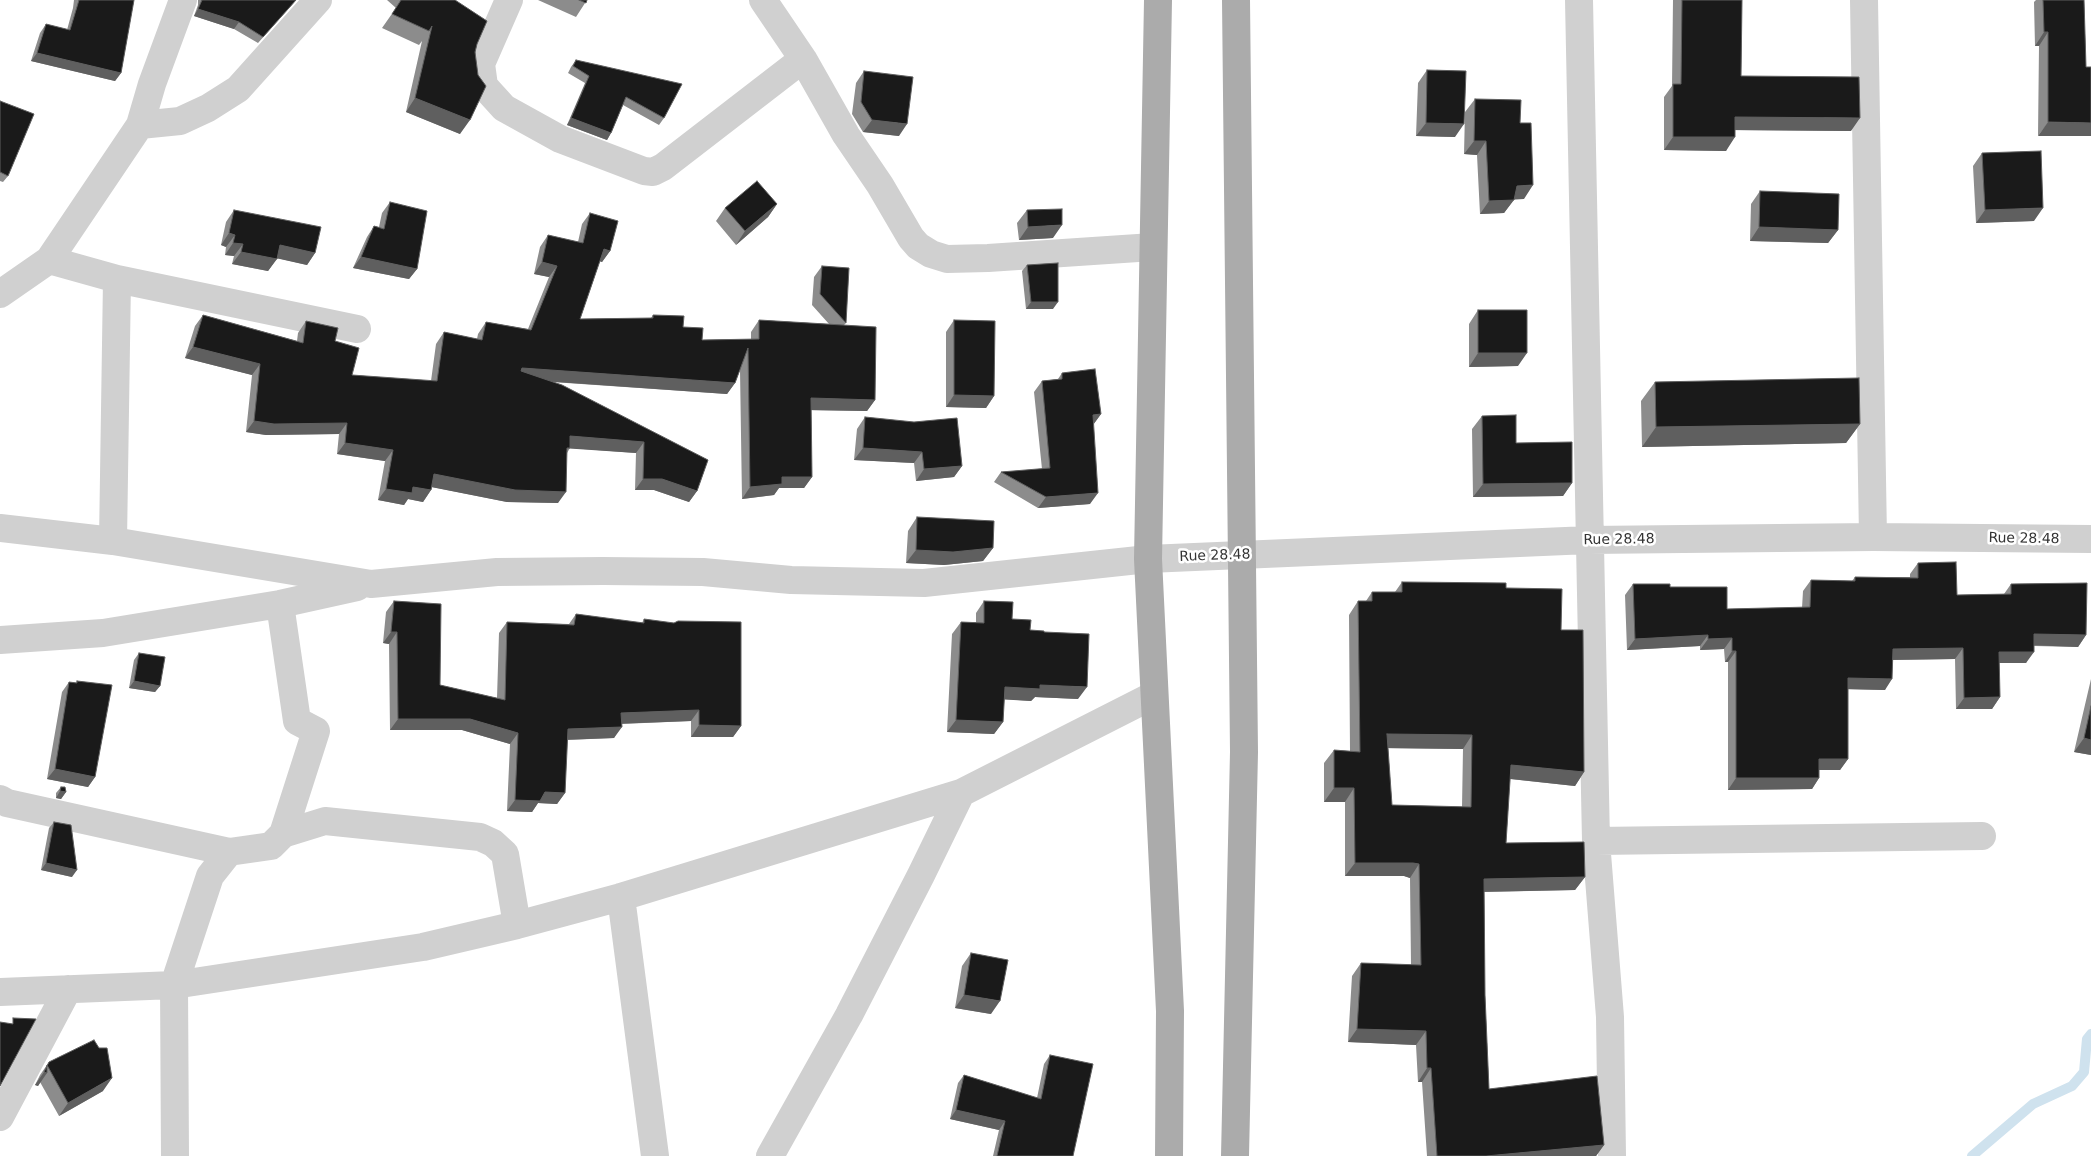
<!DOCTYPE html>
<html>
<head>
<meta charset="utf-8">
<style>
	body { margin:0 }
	canvas { display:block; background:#fff }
</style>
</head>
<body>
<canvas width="2091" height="1156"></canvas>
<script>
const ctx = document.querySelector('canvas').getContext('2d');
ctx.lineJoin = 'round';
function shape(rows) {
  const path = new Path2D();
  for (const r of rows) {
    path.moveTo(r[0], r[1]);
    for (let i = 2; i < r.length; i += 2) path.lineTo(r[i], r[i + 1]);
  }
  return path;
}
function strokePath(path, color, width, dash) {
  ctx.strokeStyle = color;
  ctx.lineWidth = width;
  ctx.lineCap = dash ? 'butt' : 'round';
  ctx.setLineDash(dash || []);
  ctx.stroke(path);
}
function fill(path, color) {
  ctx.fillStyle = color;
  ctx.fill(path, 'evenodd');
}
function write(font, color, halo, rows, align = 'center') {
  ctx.font = font + ' "DejaVu Sans",sans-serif';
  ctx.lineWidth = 5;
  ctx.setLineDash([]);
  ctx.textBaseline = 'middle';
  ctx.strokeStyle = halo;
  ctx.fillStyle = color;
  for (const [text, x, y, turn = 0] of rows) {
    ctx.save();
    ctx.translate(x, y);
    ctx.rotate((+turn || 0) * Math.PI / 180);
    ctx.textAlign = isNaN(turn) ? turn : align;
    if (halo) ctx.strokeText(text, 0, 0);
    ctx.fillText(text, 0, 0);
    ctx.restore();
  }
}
const stream = shape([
	[1972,1156,2033,1104,2072,1086,2084,1072,2087,1039,2091,1034]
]);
const minor = shape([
	[509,0,481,64,484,86,504,108,560,139,644,171,653,172,663,167,803,59],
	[763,0,803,59,846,135,880,185,911,238,918,246,931,254,947,259,988,258,1153,247],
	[1579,0,1596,841,1610,1017,1612,1156],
	[1864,0,1873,537],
	[140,125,180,121,208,108,238,89,318,0],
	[49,260,117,279,357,329],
	[0,294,49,260,140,125,152,84,183,0],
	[0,528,113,541,371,584,497,572,603,571,703,572,791,580,924,583,1148,559,1589,540,1873,537,2091,539],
	[113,541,117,279],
	[280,604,297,721,316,731,283,834],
	[0,640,103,633,280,604,357,587],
	[0,799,7,803,229,852,210,876,174,985,175,1156],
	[1596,841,1982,836],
	[229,852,271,846,283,834,325,821,480,837,493,843,505,854,517,925],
	[621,897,655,1156],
	[0,992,174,985,423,947,517,925,621,897,961,793,1154,695],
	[0,1117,68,989],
	[770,1156,849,1015,921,875,961,793]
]);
const major = shape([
	[1158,0,1148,559,1170,1011,1169,1156],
	[1235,1156,1244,752,1236,0]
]);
const wall = shape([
	[74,0,134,0,121,73,115,81,31,61,40,33,46,24,67,30,73,8],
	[198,0,296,0,291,6,258,43,234,29,194,16,198,5],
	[387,0,455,0,477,44,460,134,406,112,422,41,419,45,382,28,396,8],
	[538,0,587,0,576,17],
	[1673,0,1742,0,1741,76,1851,131,1735,130,1726,151,1664,150,1664,97,1672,86],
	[2036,0,2084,0,2086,67,2091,67,2038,136,2039,46,2035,46,2034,2],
	[576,60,664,118,659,125,623,105,611,133,607,140,567,125,585,83,568,73,571,67],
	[1427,70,1455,137,1416,136,1418,83],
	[864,71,899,136,863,132,852,114,856,83],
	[1475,99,1520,123,1524,199,1514,199,1504,213,1480,214,1477,155,1464,154,1465,112],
	[0,101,8,176,3,182,0,181],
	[1982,153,2034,221,1976,223,1973,166],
	[1760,191,1838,230,1828,243,1750,241,1751,204],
	[390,202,417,269,409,279,353,268,367,237,374,226,379,227,382,213],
	[777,204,768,217,736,245,716,221,725,208],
	[234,210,315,253,307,265,277,258,268,271,232,264,234,256,225,255,226,247,221,245,226,222],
	[1027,210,1053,238,1019,240,1017,223],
	[590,213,610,251,602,262,600,261,580,319,651,318,653,315,683,327,702,340,751,339,751,332,759,320,829,324,812,305,814,277,822,266,846,323,844,325,875,400,867,411,811,410,812,477,804,488,779,488,774,495,742,499,740,370,735,383,727,394,552,382,708,460,697,491,689,502,654,490,635,490,636,453,570,448,567,453,558,503,507,502,432,487,431,490,423,502,408,499,404,505,378,500,385,461,337,454,339,434,266,435,246,432,252,375,185,358,195,326,203,315,297,341,298,333,306,321,335,341,352,375,431,381,436,344,444,332,477,339,478,334,486,322,528,329,549,277,534,274,540,247,548,235,578,242,582,224],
	[1027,265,1053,309,1026,309,1022,271],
	[1478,310,1518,366,1469,367,1469,324],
	[954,320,994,396,986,408,946,407,946,332],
	[1062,373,1101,414,1093,425,1090,504,1038,508,994,482,1001,472,1042,469,1034,392,1042,381,1058,379],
	[1655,382,1860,424,1846,443,1642,447,1641,401],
	[1482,416,1516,443,1572,483,1563,496,1473,497,1472,429],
	[865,417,962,466,954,477,916,481,914,463,854,460,857,429],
	[917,517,993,548,983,561,944,565,906,563,908,531],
	[1918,563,1957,595,2004,594,2011,584,2086,635,2078,647,2034,646,2026,663,1999,663,2000,697,1992,709,1956,709,1955,659,1893,660,1885,690,1848,689,1848,759,1840,770,1819,770,1819,778,1812,789,1728,790,1728,662,1725,662,1724,649,1700,650,1700,646,1627,650,1625,595,1633,584,1670,587,1727,609,1802,608,1803,591,1811,580,1852,581,1855,577,1910,577,1910,574],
	[1402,582,1506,588,1561,630,1584,772,1575,786,1510,779,1506,843,1585,877,1575,890,1484,892,1485,995,1489,1089,1604,1145,1596,1156,1427,1156,1422,1082,1418,1082,1416,1045,1348,1042,1352,976,1361,963,1411,965,1410,878,1404,876,1345,876,1345,802,1324,802,1324,763,1334,750,1350,751,1349,615,1358,601,1366,601,1372,592,1395,592],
	[1388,748,1463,749,1462,807,1392,805],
	[394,601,440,685,497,698,499,633,507,622,569,624,576,614,642,623,644,619,741,726,733,737,691,737,691,721,621,724,614,738,567,740,565,793,557,804,538,803,532,812,507,811,510,744,462,730,390,730,389,644,383,643,386,612],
	[984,601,1030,630,1044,632,1078,699,1035,697,1031,701,1004,699,1003,722,994,734,947,732,952,634,961,622,976,622,976,613],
	[139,653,160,686,155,692,129,688,134,660],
	[2091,679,2091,755,2074,752],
	[77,681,95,777,88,787,47,779,62,692,69,682,76,683],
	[61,787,66,792,61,799,56,798,56,793],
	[54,822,72,877,41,870,49,828],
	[971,953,991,1014,955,1008,962,966],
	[1050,1055,1073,1156,993,1156,999,1130,950,1119,958,1083,964,1075,1037,1098,1044,1064],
	[49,1062,103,1091,59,1116,40,1082,38,1086,35,1085,40,1075]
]);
const shadedWall = shape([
	[198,9,239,22,234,29,194,16],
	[2044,32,2048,32,2039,46,2035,46],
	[37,53,121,73,115,81,31,61],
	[415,98,470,120,460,134,406,112],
	[1735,117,1860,118,1851,131,1726,130],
	[571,118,611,133,607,140,567,125],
	[872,120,907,124,899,136,863,132],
	[2048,122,2091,123,2091,136,2038,136],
	[1426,123,1464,124,1455,137,1416,136],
	[1673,137,1735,137,1726,151,1664,150],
	[1474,141,1486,141,1477,155,1464,154],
	[1533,185,1524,199,1507,200,1517,186],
	[1514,200,1504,213,1480,214,1489,201],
	[777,204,768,217,736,245,745,231],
	[2043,208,2034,221,1976,223,1985,210],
	[1062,225,1053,238,1019,240,1028,227],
	[1759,227,1838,230,1828,243,1750,241],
	[229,233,235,235,226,247,221,245],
	[233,243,243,244,234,256,225,255],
	[280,245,315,253,307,265,271,257],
	[604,249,610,251,602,262,596,260],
	[241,252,277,259,268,271,232,264],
	[361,257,417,269,409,279,353,268],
	[542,262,557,266,549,277,534,274],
	[1031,302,1058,302,1053,309,1026,309],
	[193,347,260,364,252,375,185,358],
	[1478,353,1527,353,1518,366,1469,367],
	[522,368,735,383,727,394,514,379],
	[954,395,994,396,986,408,946,407],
	[811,398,875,400,867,411,803,410],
	[1101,414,1093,425,1093,415],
	[254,421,347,423,339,434,266,435,246,432],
	[1860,424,1846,443,1642,447,1656,427],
	[570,436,644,442,636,453,562,448],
	[345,443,393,450,385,461,337,454],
	[863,448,922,452,914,463,854,460],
	[962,466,954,477,916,481,924,469],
	[434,474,566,492,558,503,507,502,426,486],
	[782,477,812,477,804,488,779,488,774,495,742,499,750,487],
	[643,479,662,479,697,491,689,502,654,490,635,490],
	[1572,483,1563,496,1473,497,1483,484],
	[413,487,431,490,423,502,408,499,404,505,378,500,386,489],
	[1098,493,1090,504,1038,508,1046,497],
	[993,548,983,561,944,565,906,563,916,550],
	[391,632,397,632,389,644,383,643],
	[2034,634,2086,635,2078,647,2027,645],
	[1708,635,1700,646,1627,650,1635,639],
	[1732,638,1724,649,1700,650,1708,639],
	[1963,648,1955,659,1885,660,1893,649],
	[1732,651,1736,651,1728,662,1725,662],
	[1999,652,2034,652,2026,663,1991,663],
	[1848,678,1892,679,1885,690,1840,689],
	[134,681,160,686,155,692,129,688],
	[1040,685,1087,687,1078,699,1035,697,1031,701,996,699,1005,687],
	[2000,697,1992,709,1956,709,1964,698],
	[699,710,691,721,613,724,621,713],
	[398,719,470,719,518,733,510,744,462,730,390,730],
	[956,720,1003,722,994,734,947,732],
	[699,725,741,726,733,737,691,737],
	[622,727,614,738,560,740,568,729],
	[1387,734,1472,735,1463,749,1377,748],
	[2084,738,2091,740,2091,755,2074,752],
	[1819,759,1848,759,1840,770,1811,770],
	[1511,765,1584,772,1575,786,1502,778],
	[55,769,95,777,88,787,47,779],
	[1736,778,1819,778,1812,789,1728,790],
	[1334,788,1354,788,1345,802,1324,802],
	[60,791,66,792,61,799,56,798],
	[545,792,565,793,557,804,538,803,532,812,507,811,515,800],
	[46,863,77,870,72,877,41,870],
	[1355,863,1413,863,1419,864,1410,878,1404,876,1345,876],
	[1585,877,1575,890,1474,892,1484,879],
	[964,995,1000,1001,991,1014,955,1008],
	[1357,1029,1426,1031,1416,1045,1348,1042],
	[1427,1068,1431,1068,1422,1082,1418,1082],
	[44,1072,47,1073,38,1086,35,1085],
	[112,1078,103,1091,59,1116,68,1103],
	[956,1110,1005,1121,999,1130,950,1119],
	[1604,1145,1596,1156,1486,1156]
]);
const building = shape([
	[79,0,134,0,121,73,37,53,46,24,70,30,79,0],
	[202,0,296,0,263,37,239,22,198,9,202,0],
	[401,0,455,0,487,21,477,44,475,52,478,75,486,86,470,120,415,98,432,26,429,31,392,14,401,0],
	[579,0,587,0,586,3,579,0],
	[1682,0,1742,0,1741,76,1859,77,1860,118,1735,117,1735,137,1673,137,1673,84,1681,84,1682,0],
	[2043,0,2084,0,2086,67,2091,67,2091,123,2048,122,2048,32,2044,32,2043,0],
	[576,60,682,84,664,118,626,97,611,133,571,118,589,76,573,66,576,60],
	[1427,70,1466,71,1464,124,1426,123,1427,70],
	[864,71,913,77,907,124,872,120,861,102,864,71],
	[1475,99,1521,100,1520,123,1531,123,1533,185,1517,186,1514,200,1489,201,1486,141,1474,141,1475,99],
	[0,101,34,114,8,176,0,172,0,101],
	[2041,151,2043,208,1985,210,1982,153,2041,151],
	[757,181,777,204,745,231,725,208,757,181],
	[1760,191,1839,194,1838,230,1759,227,1760,191],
	[390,202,427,211,417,269,361,257,374,226,384,229,390,202],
	[1062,209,1062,225,1028,227,1027,210,1062,209],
	[234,210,321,227,315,253,280,245,277,259,241,252,243,244,233,243,235,235,229,233,234,210],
	[590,213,618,221,610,251,604,249,580,319,653,318,653,315,684,316,683,327,703,328,702,340,759,339,759,320,876,327,875,400,811,398,812,477,782,477,782,484,750,487,748,348,735,383,522,368,521,371,562,385,708,460,697,491,662,479,643,479,644,442,570,436,570,448,567,448,566,492,515,490,434,474,431,490,413,487,412,493,386,489,393,450,345,443,347,423,274,424,254,421,260,364,193,347,203,315,303,343,306,321,338,328,335,341,359,348,352,375,437,381,444,332,482,340,486,322,531,330,557,266,542,262,548,235,583,243,590,213],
	[1058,263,1058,302,1031,302,1027,265,1058,263],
	[822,266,849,268,846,323,820,294,822,266],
	[1478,310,1527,310,1527,353,1478,353,1478,310],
	[954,320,995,321,994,396,954,395,954,320],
	[1095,369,1101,414,1093,415,1098,493,1046,497,1001,472,1050,468,1042,381,1062,379,1062,373,1095,369],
	[1859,378,1860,424,1656,427,1655,382,1859,378],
	[1516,415,1516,443,1572,442,1572,483,1483,484,1482,416,1516,415],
	[865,417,914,422,957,418,962,466,924,469,922,452,863,448,865,417],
	[917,517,994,521,993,548,953,552,916,550,917,517],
	[1956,562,1957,595,2011,594,2011,584,2087,583,2086,635,2034,634,2034,652,1999,652,2000,697,1964,698,1963,648,1893,649,1892,679,1848,678,1848,759,1819,759,1819,778,1736,778,1736,651,1732,651,1732,638,1708,639,1708,635,1635,639,1633,584,1670,584,1670,587,1727,587,1727,609,1810,607,1811,580,1855,581,1855,577,1918,578,1918,563,1956,562],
	[1402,582,1506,583,1506,588,1562,589,1561,630,1583,630,1584,772,1511,765,1506,843,1584,842,1585,877,1484,879,1485,995,1489,1089,1597,1076,1604,1145,1486,1156,1437,1156,1431,1068,1427,1068,1426,1031,1357,1029,1361,963,1421,965,1419,864,1413,863,1355,863,1354,788,1334,788,1334,750,1360,752,1358,601,1372,601,1372,592,1402,592,1402,582],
	[1387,734,1472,735,1471,807,1392,805,1387,734],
	[394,601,441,604,440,685,505,700,507,622,574,625,576,614,644,623,644,619,674,623,678,621,741,622,741,726,699,725,699,710,621,713,622,727,568,729,565,793,545,792,540,801,515,800,518,733,470,719,398,719,397,632,391,632,394,601],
	[984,601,1013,602,1012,619,1031,620,1030,630,1044,631,1044,632,1089,634,1087,687,1040,685,1040,689,1005,687,1003,722,956,720,961,622,984,623,984,601],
	[139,653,165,657,160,686,134,681,139,653],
	[77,681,112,685,95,777,55,769,69,682,77,683,77,681],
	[2091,706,2091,740,2084,738,2091,706],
	[61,787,65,787,66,792,60,791,61,787],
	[54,822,71,825,77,870,46,863,54,822],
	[971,953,1008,960,1000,1001,964,995,971,953],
	[13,1018,36,1019,0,1086,0,1022,13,1024,13,1018],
	[94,1040,99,1048,107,1048,112,1078,68,1103,47,1065,47,1073,44,1072,49,1062,94,1040],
	[1050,1055,1093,1064,1073,1156,997,1156,1005,1121,956,1110,964,1075,1041,1099,1050,1055]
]);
const streetNames = [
	["Rue 28.48",2024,539,1],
	["Rue 28.48",1619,540,-1],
	["Rue 28.48",1215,556,-2]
];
strokePath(stream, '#cfe2ee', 10);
strokePath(minor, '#d0d0d0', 28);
strokePath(major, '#ababab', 28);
fill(wall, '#8c8c8c');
fill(shadedWall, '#5f5f5f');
fill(building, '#1a1a1a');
strokePath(building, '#5f5f5f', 1);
write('14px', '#333', '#fff', streetNames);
</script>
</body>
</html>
